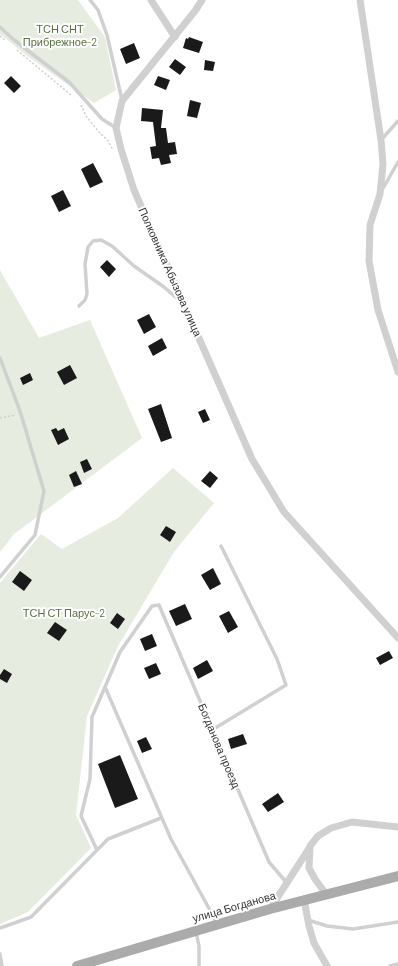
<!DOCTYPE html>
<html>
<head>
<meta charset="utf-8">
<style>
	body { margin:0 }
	canvas { display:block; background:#fff }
</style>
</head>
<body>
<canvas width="398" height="966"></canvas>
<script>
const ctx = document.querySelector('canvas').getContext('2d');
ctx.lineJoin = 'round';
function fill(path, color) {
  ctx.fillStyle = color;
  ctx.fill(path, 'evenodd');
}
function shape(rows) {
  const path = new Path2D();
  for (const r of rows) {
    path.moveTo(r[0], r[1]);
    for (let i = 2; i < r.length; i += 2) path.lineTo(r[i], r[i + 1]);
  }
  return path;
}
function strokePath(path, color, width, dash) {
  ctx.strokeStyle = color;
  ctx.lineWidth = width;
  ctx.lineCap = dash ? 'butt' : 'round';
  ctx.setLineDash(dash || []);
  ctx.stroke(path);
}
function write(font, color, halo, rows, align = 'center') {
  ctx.font = font + ' Barlow,sans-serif';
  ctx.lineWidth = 4;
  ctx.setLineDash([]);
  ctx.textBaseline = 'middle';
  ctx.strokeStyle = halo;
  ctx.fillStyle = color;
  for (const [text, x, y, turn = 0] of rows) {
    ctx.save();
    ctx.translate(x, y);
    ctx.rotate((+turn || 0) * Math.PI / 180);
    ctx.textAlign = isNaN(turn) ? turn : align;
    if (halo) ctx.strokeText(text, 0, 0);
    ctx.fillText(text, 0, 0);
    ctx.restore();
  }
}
const green = shape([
	[0,0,78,0,105,37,116,90,94,103,30,58,0,34],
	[0,270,39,338,90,320,142,438,14,534,0,552],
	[173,468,214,503,174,552,118,646,87,716,76,815,91,848,28,912,0,924,0,583,41,534,62,549,118,518]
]);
const building = shape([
	[189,37,203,42,199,53,183,48,186,38,188,39],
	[134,43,140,58,126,64,120,49],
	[175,59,186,67,180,75,169,67],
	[205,60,215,62,213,71,204,70],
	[11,76,21,86,14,93,4,83],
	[158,76,170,80,166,90,154,85],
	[190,100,201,103,197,118,187,116],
	[142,108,163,110,161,128,166,128,168,143,175,142,177,154,169,155,171,163,161,165,159,158,152,159,150,147,156,146,153,122,141,121],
	[93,163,103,182,90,188,81,169],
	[63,190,71,206,59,212,51,196],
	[107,260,116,269,109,277,100,267],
	[149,314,156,327,144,334,137,320],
	[162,338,167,348,153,356,148,346],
	[70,365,77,378,64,385,57,372],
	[30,373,33,380,23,385,20,378],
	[161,404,172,438,161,442,148,409],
	[205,409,210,420,203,423,198,412],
	[56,428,58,431,64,428,69,439,58,445,51,430],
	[87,459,92,469,84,473,80,462],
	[76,471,82,484,74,487,69,475],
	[210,471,218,478,210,488,201,481],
	[166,526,176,532,170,542,160,535],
	[213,568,221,584,210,590,201,575],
	[20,571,32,580,24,591,12,582],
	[185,604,192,619,176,626,169,611],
	[229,611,238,627,228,633,219,616],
	[117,613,125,619,118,629,110,623],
	[55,622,67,630,59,641,47,633],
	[152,634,157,646,145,651,140,639],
	[389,651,393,658,380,665,376,658],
	[207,660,213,671,198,679,193,668],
	[156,663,161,674,149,679,144,668],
	[4,669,12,674,7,683,0,679,0,675],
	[243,734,247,744,231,749,228,739],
	[146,737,152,749,142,753,137,741],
	[120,755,138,799,115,808,98,764],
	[278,793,284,802,268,812,262,804]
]);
const path = shape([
	[0,36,5,40],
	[17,50,71,95],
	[81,105,86,116,99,132,108,141,113,150],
	[0,418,16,415]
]);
const service = shape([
	[90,0,98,10,107,35,122,100],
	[0,27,14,40,69,82,102,119,116,128],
	[382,139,398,121],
	[382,190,398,162],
	[79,306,85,300,87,294,85,264,88,247,93,241,101,240,112,246,134,266,164,287,180,301],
	[0,358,20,411,44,491,35,535,0,577],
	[212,730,286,685,277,659,221,546],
	[97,850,81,816,90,779,92,717,105,687],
	[308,920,327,926,353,929,398,922],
	[217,923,171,839,105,687,120,652,152,606,159,605,269,862,286,882],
	[0,928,31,917,108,839,161,818],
	[196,932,199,946,199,966],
	[0,954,2,966],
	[390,966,398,964]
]);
const minor = shape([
	[151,0,175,37],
	[202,0,195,11,122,101,116,128,121,149,134,190,252,459,284,512,398,638],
	[360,0,381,140,383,164,380,194,370,225,369,261,378,310,398,372],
	[326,894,315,879,309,868,310,846,318,836,331,828,352,822,398,827],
	[304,899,309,926,314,943,327,966],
	[270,909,310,847]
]);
const primary = shape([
	[77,966,270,909,398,876]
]);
const parkNames = [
	["ТСН СНТ",60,29],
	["Прибрежное-2",60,42],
	["ТСН СТ Парус-2",64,613]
];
const streetNames = [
	["Полковника Абызова улица",170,272,66],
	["Богданова проезд",219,746,67],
	["улица Богданова",234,907,-16]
];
fill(green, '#e6ecdf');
fill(building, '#1a1a1a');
strokePath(path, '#cdcdcd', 1.5, [2, 2]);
strokePath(service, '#d0d0d0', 3.5);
strokePath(minor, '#d0d0d0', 7);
strokePath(primary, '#ababab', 10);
write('11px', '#56703f', '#fff', parkNames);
write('11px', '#333', '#fff', streetNames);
</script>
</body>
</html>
